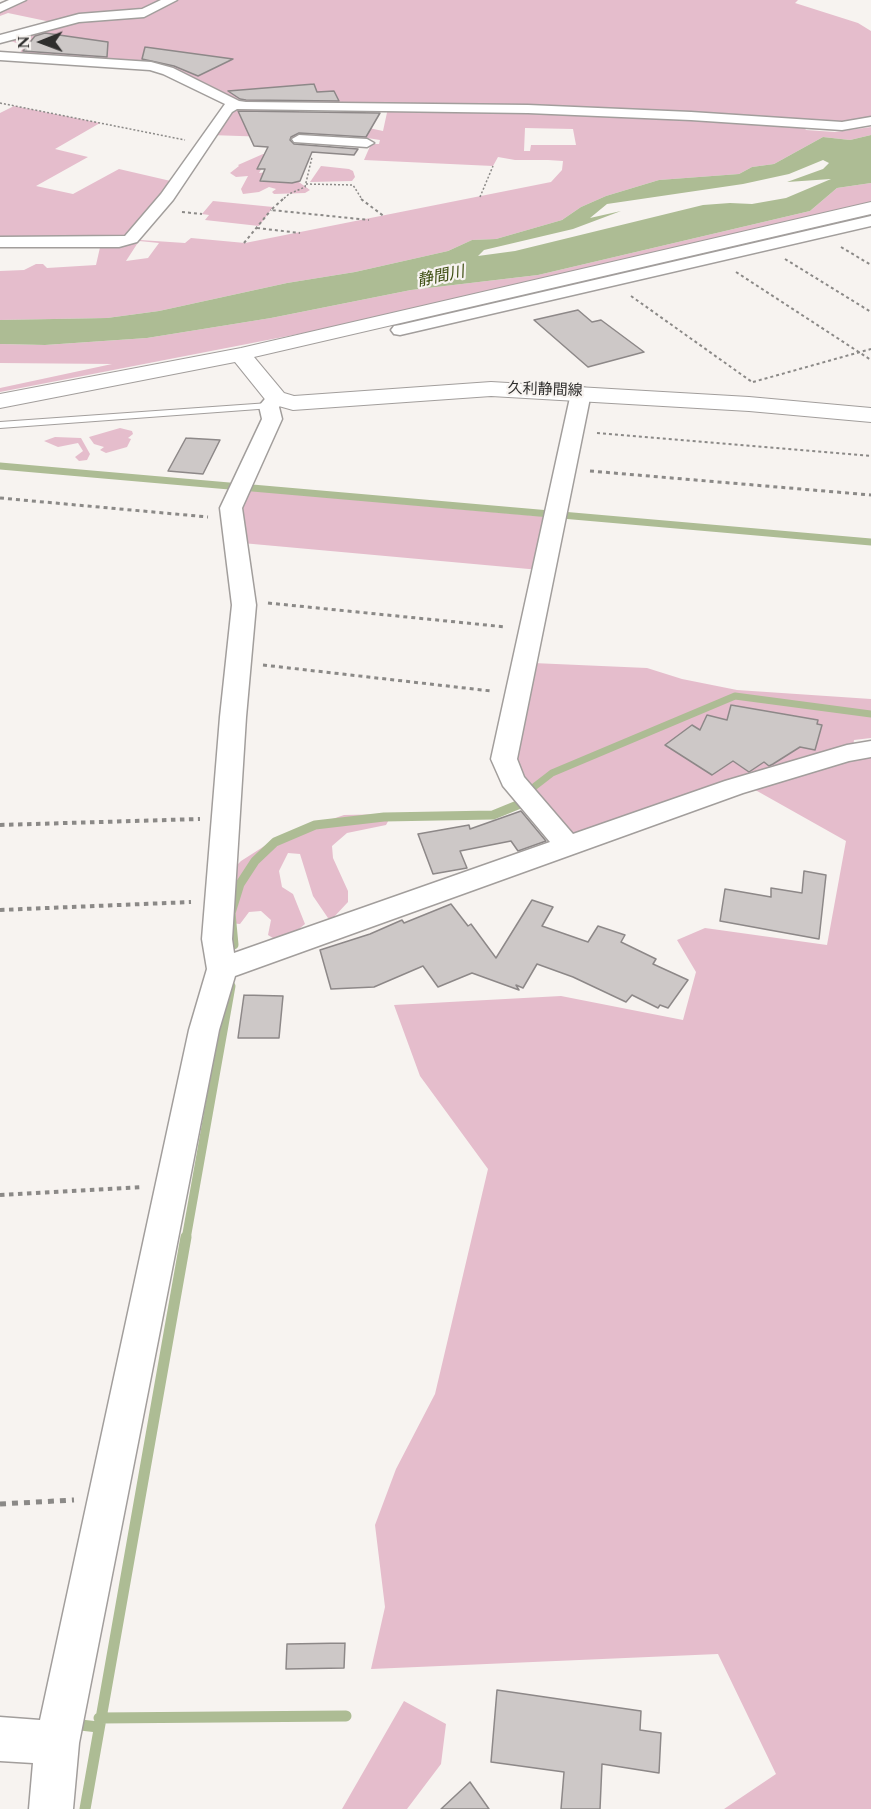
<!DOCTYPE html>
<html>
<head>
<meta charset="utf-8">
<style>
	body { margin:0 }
	#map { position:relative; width:871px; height:1809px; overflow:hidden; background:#f7f3f0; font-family:Spectral,serif }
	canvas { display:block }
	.north { position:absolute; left:12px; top:12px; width:60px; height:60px; -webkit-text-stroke:4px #f7f3f0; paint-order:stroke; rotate:269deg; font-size:16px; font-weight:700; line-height:24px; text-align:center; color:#2f2e2d }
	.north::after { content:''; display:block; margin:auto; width:21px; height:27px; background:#2f2e2d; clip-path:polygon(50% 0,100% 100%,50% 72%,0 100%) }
</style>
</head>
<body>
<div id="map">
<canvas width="871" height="1809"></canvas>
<div class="north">N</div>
</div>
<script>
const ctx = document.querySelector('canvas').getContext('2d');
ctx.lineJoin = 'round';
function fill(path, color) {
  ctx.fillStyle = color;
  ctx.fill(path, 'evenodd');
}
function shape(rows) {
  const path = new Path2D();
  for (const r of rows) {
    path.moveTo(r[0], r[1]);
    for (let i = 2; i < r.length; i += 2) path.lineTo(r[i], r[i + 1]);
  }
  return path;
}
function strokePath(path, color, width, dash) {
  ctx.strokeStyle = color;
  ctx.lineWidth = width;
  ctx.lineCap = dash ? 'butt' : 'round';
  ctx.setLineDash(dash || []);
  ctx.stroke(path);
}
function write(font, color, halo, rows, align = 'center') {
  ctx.font = font + ' Spectral,"Noto Sans JP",serif';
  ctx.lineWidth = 4.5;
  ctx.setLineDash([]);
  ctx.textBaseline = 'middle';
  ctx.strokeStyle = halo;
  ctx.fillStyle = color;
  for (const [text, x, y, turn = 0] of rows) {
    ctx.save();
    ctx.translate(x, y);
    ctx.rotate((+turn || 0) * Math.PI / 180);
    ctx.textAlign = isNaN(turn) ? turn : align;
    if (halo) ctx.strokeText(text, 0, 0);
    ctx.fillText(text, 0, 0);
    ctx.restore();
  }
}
const green = shape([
	[21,0,798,0,795,3,858,23,871,31,871,119,840,124,745,118,246,105,170,70,18,56,24,46,6,39,51,22,8,13,0,16,0,8],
	[14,106,100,123,55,149,88,157,36,186,73,194,119,169,175,182,130,239,0,241,0,113],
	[299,108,299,138,210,135,228,109],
	[388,108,528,110,803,126,806,130,835,132,871,127,871,135,850,140,823,137,774,164,752,167,739,174,659,180,606,196,581,207,562,220,496,239,472,240,448,251,355,272,287,283,159,311,107,318,0,320,0,271,24,270,36,264,43,264,47,268,96,265,101,243,119,243,167,197,140,240,185,243,191,238,245,243,551,182,562,170,563,161,548,160,515,160,498,157,493,166,364,160,371,144,379,144,380,140,348,135,369,128,383,131],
	[525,128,573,129,576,145,531,145,530,151,524,151],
	[139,241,159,243,148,258,126,261],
	[263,154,266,154,265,163,259,173,268,172,296,180,310,190,305,193,274,194,272,192,276,189,269,187,259,192,243,194,241,189,248,176,236,177,230,173,239,166,238,165],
	[321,166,349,169,353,171,355,177,352,181,310,182],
	[871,183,871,205,386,317,0,392,0,388,112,364,0,363,0,344,45,345,147,338,271,318,411,290,538,275,810,211,837,188],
	[213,201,273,207,259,226,205,220,209,215,202,214],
	[120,428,132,431,133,434,128,438,131,439,127,447,106,453,100,450,104,447,94,444,89,437],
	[55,437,81,438,90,454,87,460,79,461,75,457,83,451,78,443,58,447,44,441],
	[244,490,550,517,540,570,242,543,239,500],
	[533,663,647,668,682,679,737,690,871,699,871,738,854,740,853,746,802,757,573,838,512,763],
	[871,752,871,1809,724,1809,776,1774,718,1654,371,1669,385,1607,375,1525,396,1469,435,1394,488,1169,420,1076,394,1005,561,996,683,1020,696,972,677,940,705,928,827,945,846,841,750,787],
	[392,814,386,825,347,833,332,846,333,858,348,891,348,902,333,918,328,918,313,896,300,854,288,853,279,871,282,887,293,894,305,924,286,940,276,940,268,935,271,920,261,911,249,912,240,924,229,923,234,868,241,861,277,838,344,815],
	[404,1701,446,1724,441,1764,407,1809,342,1809]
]);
const water = shape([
	[871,135,871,183,837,188,810,211,538,275,411,290,271,318,147,338,45,345,0,344,0,320,107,318,159,311,287,283,355,272,448,251,472,240,496,239,562,220,581,207,606,196,659,180,739,174,752,167,774,164,823,137,850,140],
	[823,160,829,163,823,169,787,182,831,179,786,198,752,204,730,203,703,205,515,251,478,256,484,250,573,229,621,211,590,218,607,204,743,184,789,174]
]);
const streamFar2 = shape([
	[0,466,871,542],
	[530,790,552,773,735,696,871,714]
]);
const streamFar1 = shape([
	[234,945,231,913,240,884,255,861,275,842,315,825,384,817,493,815,520,804],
	[186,1239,231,986]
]);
const stream = shape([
	[99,1718,346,1716],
	[72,1724,98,1727],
	[85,1809,186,1237]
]);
const building = shape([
	[45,33,108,42,107,57,23,51,35,36,45,33],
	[145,47,233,59,198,76,174,66,142,59,145,47],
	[314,84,317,92,334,91,339,101,246,100,240,99,228,91,314,84],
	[238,111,380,113,366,137,299,133,291,137,290,140,294,144,358,149,354,155,312,152,300,181,292,183,260,181,265,169,257,169,268,147,254,146,238,111],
	[578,310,592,322,601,320,644,352,588,367,534,320,578,310],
	[186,438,220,440,203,474,168,471,186,438],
	[731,705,818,720,817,724,822,725,815,750,800,747,773,764,769,766,764,762,749,772,733,761,712,775,665,745,692,725,700,730,707,715,727,720,731,705],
	[521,811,546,841,518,851,511,841,460,851,467,868,433,874,418,834,469,825,470,829,521,811],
	[804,871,826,875,819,939,720,921,725,889,771,897,771,888,802,893,804,871],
	[532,900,553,907,542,926,588,942,598,926,625,935,621,942,656,959,653,964,688,980,668,1008,660,1005,658,1008,632,995,626,1002,573,977,537,964,523,988,516,985,519,990,472,973,438,987,423,966,374,987,331,989,320,950,370,934,402,920,404,923,451,904,468,926,471,924,496,958,532,900],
	[244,995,283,996,279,1038,238,1038,244,995],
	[345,1643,344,1668,286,1669,287,1644,345,1643],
	[497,1690,641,1711,640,1730,661,1733,659,1773,602,1764,600,1809,561,1809,564,1772,491,1762,497,1690],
	[470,1782,489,1809,441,1809,470,1782]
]);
const pathFar4 = shape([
	[0,103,185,140],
	[306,184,353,185,363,201],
	[480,197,493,166],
	[281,201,289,194,305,187,312,157]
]);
const pathFar3 = shape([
	[283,199,271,210,369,220],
	[361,199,385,217],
	[182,212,202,214],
	[257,228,300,233],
	[244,243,271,210],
	[841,247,871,265],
	[785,259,871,312],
	[736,272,871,360],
	[631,296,752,382],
	[753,382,871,349],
	[597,433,871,456]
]);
const pathFar2 = shape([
	[590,471,871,495],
	[0,498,208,517],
	[268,603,506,627],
	[263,665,491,691]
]);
const pathFar1 = shape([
	[0,825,200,819],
	[0,910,191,902],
	[0,1195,143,1187]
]);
const path = shape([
	[0,1504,74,1500]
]);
const lane = shape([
	[269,403,274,406,272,408,0,428,0,422,269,403]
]);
const street = shape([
	[9,0,26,0,0,12,0,4,9,0],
	[161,0,177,0,144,17,79,22,0,43,0,35,79,14,142,9,161,0],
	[0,52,151,62,173,68,239,101,246,102,528,105,691,112,842,122,871,117,871,125,842,130,691,120,528,113,237,109,232,112,173,200,137,242,119,247,0,247,0,237,125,236,161,194,225,104,163,74,150,70,0,60,0,52],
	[299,135,367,139,374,143,367,147,294,142,292,139,299,135],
	[871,216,871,226,400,335,394,334,391,330,394,326,400,325,871,216],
	[581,387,588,389,591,393,517,759,524,777,573,834,725,781,847,745,871,741,871,757,849,761,743,793,235,976,219,1030,79,1743,73,1809,29,1809,33,1763,0,1761,0,1717,40,1720,189,1030,207,969,202,939,220,717,232,605,220,508,262,419,259,406,269,394,276,392,283,394,286,398,279,407,282,419,242,508,256,605,246,717,232,939,234,953,550,842,503,786,491,759,571,393,574,389,581,387]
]);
const secondary = shape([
	[871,202,871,214,254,357,284,393,294,396,491,382,749,397,871,408,871,422,749,411,491,396,293,410,268,403,235,362,0,408,0,394,241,348,871,202]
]);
const farStreetnames = [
	["久利静間線",545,391,2]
];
const farWaternames = [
	["静間川",441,278,-12]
];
fill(green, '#e5bdcc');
fill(water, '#adbc94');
strokePath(streamFar2, '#adbc94', 7);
strokePath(streamFar1, '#adbc94', 9);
strokePath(stream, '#adbc94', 11);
fill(building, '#cdc8c7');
strokePath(building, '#8d8888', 1.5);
strokePath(lane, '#a29e9c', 2);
strokePath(street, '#a29e9c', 3);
strokePath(secondary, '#a29e9c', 2);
strokePath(pathFar4, '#8b8987', 1.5, [2, 2]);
strokePath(pathFar3, '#8b8987', 2, [3, 3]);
strokePath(pathFar2, '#8b8987', 3, [4, 4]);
strokePath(pathFar1, '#8b8987', 4, [4.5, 4.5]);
strokePath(path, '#8b8987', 5, [6, 6]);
fill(lane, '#fff');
fill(street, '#fff');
fill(secondary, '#fff');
write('15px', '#2f2e2d', '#f7f3f0', farStreetnames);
write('italic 16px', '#3c4d0f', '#f7f3f0', farWaternames);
</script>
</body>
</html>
